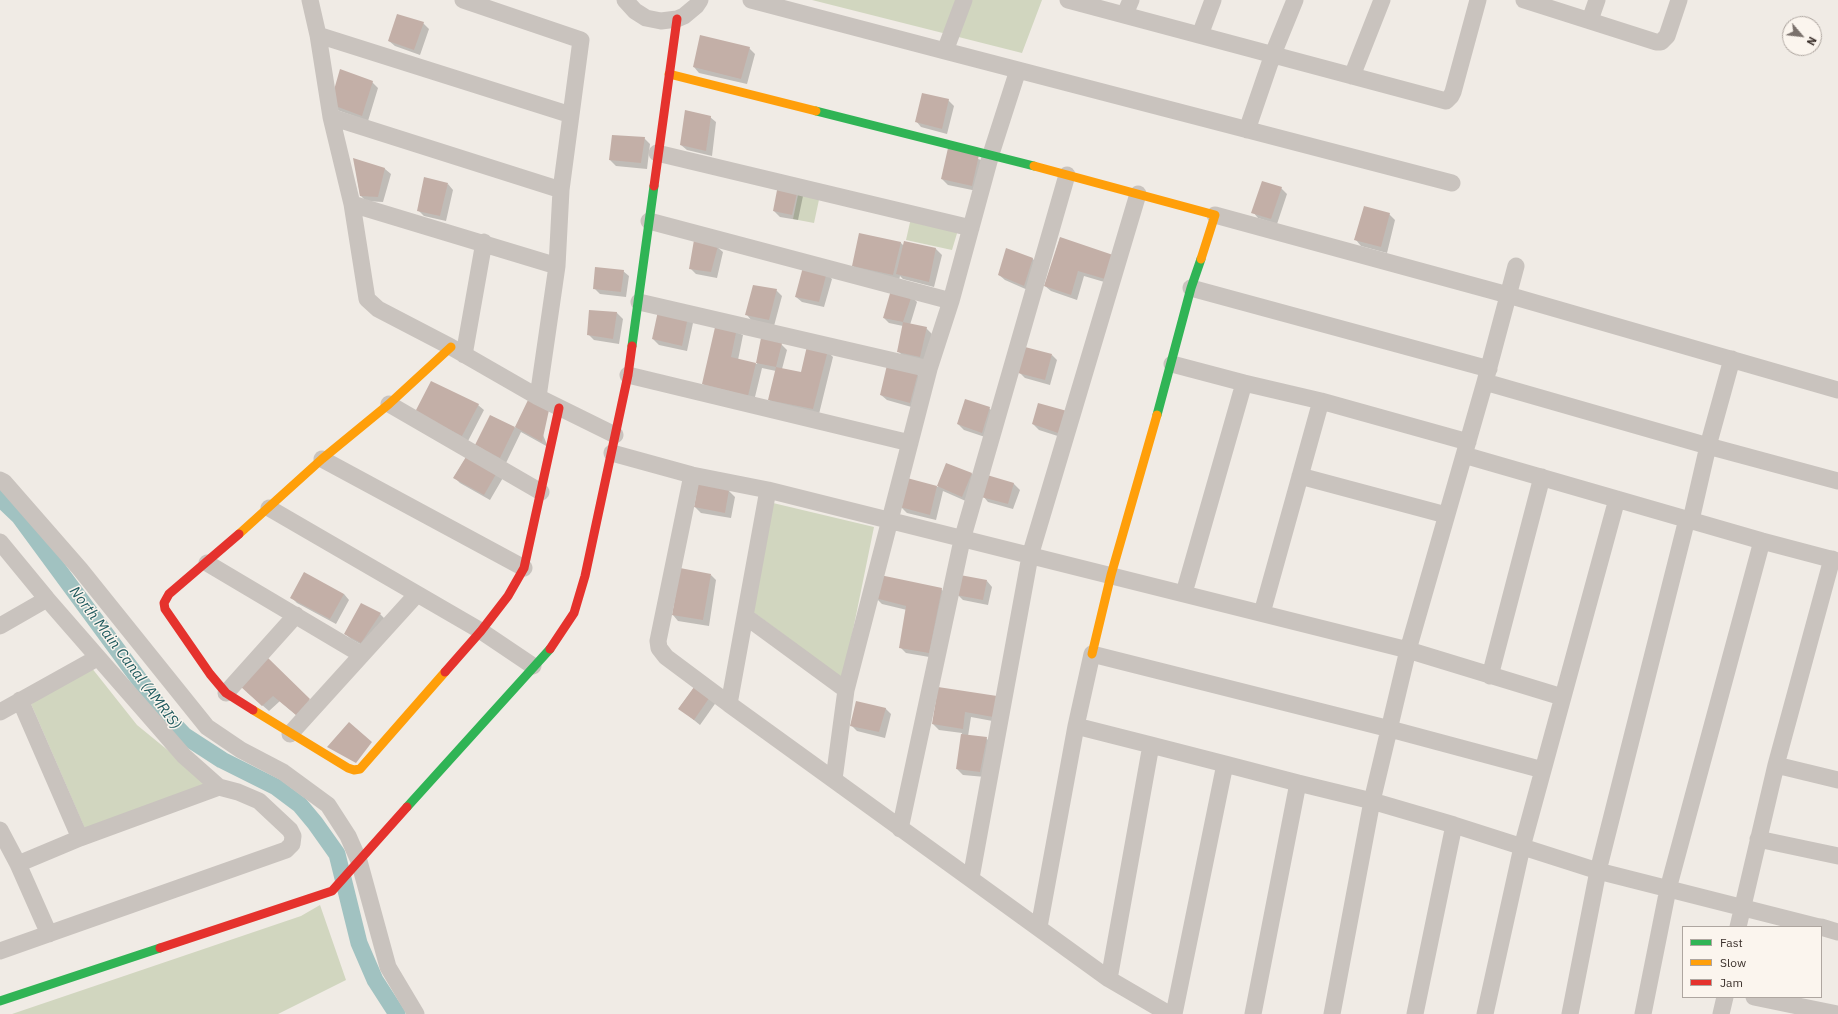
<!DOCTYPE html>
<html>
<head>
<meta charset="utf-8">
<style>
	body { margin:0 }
	#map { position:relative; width:1838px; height:1014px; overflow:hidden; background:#f0ebe5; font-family:"IBM Plex Sans",sans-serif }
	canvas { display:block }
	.legend { position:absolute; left:1682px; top:926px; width:140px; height:72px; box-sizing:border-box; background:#fbf5ee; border:1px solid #aea6a0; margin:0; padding:5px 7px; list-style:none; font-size:12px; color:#3b302b }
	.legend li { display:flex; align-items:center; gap:8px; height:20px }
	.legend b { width:20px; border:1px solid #aea6a0 }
	.north { position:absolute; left:1782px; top:16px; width:40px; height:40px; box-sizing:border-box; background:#fbf5ee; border:1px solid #aea6a0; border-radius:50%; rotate:118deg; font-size:11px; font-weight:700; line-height:16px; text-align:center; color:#3b302b }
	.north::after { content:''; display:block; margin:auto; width:14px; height:18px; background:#7a716c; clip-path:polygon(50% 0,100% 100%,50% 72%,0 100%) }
</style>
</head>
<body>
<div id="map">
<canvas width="1838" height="1014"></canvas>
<ul class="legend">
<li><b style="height:5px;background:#30b455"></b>Fast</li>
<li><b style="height:5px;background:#ff9f0a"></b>Slow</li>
<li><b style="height:5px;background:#e5322d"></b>Jam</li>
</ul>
<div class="north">N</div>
</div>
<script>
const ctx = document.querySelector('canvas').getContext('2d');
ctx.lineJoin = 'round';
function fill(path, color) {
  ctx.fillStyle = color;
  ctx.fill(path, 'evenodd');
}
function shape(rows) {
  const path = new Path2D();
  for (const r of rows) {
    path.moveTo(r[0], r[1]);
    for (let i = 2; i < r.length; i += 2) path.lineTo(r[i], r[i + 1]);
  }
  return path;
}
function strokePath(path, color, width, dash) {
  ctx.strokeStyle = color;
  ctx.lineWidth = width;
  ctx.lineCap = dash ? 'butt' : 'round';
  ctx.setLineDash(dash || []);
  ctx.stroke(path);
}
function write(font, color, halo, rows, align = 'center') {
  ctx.font = font + ' "IBM Plex Sans",sans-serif';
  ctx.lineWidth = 3;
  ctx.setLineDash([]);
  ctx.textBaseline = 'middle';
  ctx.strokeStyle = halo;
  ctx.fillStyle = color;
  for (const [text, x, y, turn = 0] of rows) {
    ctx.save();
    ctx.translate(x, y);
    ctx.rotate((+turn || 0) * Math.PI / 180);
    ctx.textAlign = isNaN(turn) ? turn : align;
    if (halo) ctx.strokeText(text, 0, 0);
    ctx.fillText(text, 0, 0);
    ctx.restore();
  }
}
const green = shape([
	[812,0,1042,0,1022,53],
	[799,190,820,195,814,223,793,219],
	[911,218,958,230,952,250,906,240],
	[773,503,874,527,843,679,752,611],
	[91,667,137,725,208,783,86,831,31,704],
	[320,905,346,980,278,1014,12,1014,301,916]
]);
const shadow = shape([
	[423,23,429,29,420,55,395,46,389,41],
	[749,48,755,54,747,84,699,73,694,67],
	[372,82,378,88,368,121,337,110,331,104],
	[948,100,954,106,947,134,921,127,916,121],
	[710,117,716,122,712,156,687,150,681,145],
	[644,138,650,144,647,169,616,166,610,160],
	[949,149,984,161,977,191,948,185,942,179],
	[354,159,385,169,391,174,383,202,366,201,360,195],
	[448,184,453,190,446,221,424,216,418,210],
	[779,186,803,196,798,220,780,217,774,211],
	[1281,188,1287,194,1277,224,1258,218,1253,212],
	[1389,214,1395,220,1387,253,1361,246,1356,240],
	[1060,238,1111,284,1084,276,1077,300,1051,291,1045,286],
	[900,242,904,246,905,242,936,249,942,255,934,287,903,279,900,276,899,280,859,272,853,266],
	[717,247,723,252,717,278,696,274,690,268],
	[1007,250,1033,259,1038,265,1030,291,1005,280,999,275],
	[623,271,629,276,626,297,600,294,594,288],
	[826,273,832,279,824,307,802,302,796,297],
	[776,290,782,296,774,326,752,321,747,315],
	[911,296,917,302,910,325,926,328,932,334,926,362,904,357,898,351,903,326,889,323,884,318],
	[590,311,617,313,623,319,619,344,594,340,588,334],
	[688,318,693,323,687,351,659,345,653,339],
	[717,324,743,335,738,360,757,364,762,339,781,344,787,350,782,369,802,373,827,351,833,357,819,414,775,406,769,400,776,371,762,368,754,401,709,390,703,384],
	[1052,355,1057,360,1050,385,1025,378,1019,372],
	[917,374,923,379,915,408,887,400,881,395],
	[529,401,548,447,521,432,506,463,482,451,491,416,515,428],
	[478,405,484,410,468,441,422,418],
	[989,408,995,414,988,438,964,430,958,424],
	[1072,418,1067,439,1039,430,1033,424],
	[469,453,504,476,490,500,460,483,454,477],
	[947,464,972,474,977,480,968,502,943,491,936,520,907,513,901,507,908,480,938,487],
	[988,477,1014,484,1020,490,1013,509,988,502,983,496],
	[699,485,729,491,735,497,731,518,701,513,695,507],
	[711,575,716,580,709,626,678,621,673,615],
	[987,581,992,587,988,605,963,600,957,594],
	[941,589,947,595,935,658,906,653,900,647,907,610,882,604,876,598],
	[344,594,349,600,336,624,297,603,291,597],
	[380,614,386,620,367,648,351,639,345,634],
	[267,659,315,705,302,720,280,701,269,711,247,692],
	[697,684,717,701,700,725,679,708],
	[997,697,998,722,971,717,968,736,986,738,992,744,985,777,963,775,957,769,962,733,939,730,933,724],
	[885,708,891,714,885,738,857,731,851,725]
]);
const canal = shape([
	[0,498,19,516,166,716,185,736,222,760,276,787,300,805,315,823,337,854,359,943,375,980,397,1014]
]);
const building = shape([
	[397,14,424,22,414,50,388,41],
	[700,35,750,47,741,79,693,67],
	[340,69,373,81,362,116,330,104],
	[922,93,949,99,942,129,915,122],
	[685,110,711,116,706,151,680,145],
	[612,135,645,137,641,163,609,160],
	[948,148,979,155,972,186,941,179],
	[353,158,385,168,378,197,360,196],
	[424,177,448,183,440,216,417,211],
	[1262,181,1282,187,1271,219,1251,213],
	[778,185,798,189,792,215,773,211],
	[1364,206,1390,213,1381,247,1354,240],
	[859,233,901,242,893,275,852,266],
	[1060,237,1113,255,1105,279,1078,271,1071,295,1044,286],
	[694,240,718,246,711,272,689,269],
	[904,241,936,248,929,282,896,274],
	[1006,248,1033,258,1024,286,998,275],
	[595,267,624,270,621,292,593,289],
	[803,267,827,272,819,302,795,297],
	[753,285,777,289,769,320,745,315],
	[891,290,912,295,903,322,883,318],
	[589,310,617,312,613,339,587,335],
	[658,311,688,317,682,346,652,339],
	[903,322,927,327,920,357,897,352],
	[716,323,737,328,731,357,756,363,761,338,782,343,776,367,801,372,807,346,828,350,813,409,768,400,776,367,756,363,748,396,702,384],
	[1025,347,1052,354,1045,380,1018,373],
	[887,365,918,373,910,403,880,395],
	[431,381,479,404,462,436,415,412],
	[965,399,990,407,982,433,957,424],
	[528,400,549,410,542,442,515,427,500,458,475,445,490,415,515,427],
	[1038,403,1067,411,1061,434,1032,424],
	[469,452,499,469,484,495,453,478],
	[946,463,972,473,962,497,937,486],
	[987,475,1014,483,1008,504,981,497],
	[907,478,937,486,930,515,900,507],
	[698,484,729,490,725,513,694,507],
	[680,568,711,574,703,620,672,615],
	[304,572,344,594,330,619,290,598],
	[880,575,942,588,929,653,899,648,906,606,875,598],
	[960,575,987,580,983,600,956,595],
	[361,603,381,613,361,643,344,634],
	[267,657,310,699,296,715,273,696,262,706,240,686],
	[697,683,712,694,694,720,678,709],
	[938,687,997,696,993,717,965,712,963,729,932,724],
	[856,701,886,708,879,732,850,726],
	[349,722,372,742,356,763,327,747],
	[961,734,987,737,980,772,956,769]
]);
const street = shape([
	[310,0,318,35,331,117,352,204,367,299,378,309,451,347,538,397,615,435],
	[463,0,581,40,561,190,557,266,538,397],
	[625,0,635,11,646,18,661,21,677,19,684,16,696,6,700,0],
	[751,0,945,51,964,0],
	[1068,0,1446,101,1451,96,1453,92,1478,0],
	[1524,0,1656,42,1661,42,1667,36,1679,0],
	[1125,14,1131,0],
	[1590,20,1597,0],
	[318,35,571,115],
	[1200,35,1213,0],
	[945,51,1452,183],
	[1352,76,1382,0],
	[331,117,561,190],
	[1247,130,1273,54,1295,0],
	[657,153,971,228],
	[352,204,557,266],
	[1215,215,1508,295,1838,390],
	[649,221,951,301],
	[1191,288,1489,369],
	[639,302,929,369],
	[464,355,484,242],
	[1172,364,1244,383],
	[628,375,910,443],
	[1485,382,1708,446,1838,481],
	[1321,401,1468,442],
	[389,404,541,492],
	[612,453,692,475,768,490,1408,650,1562,697],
	[1464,455,1762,541,1838,561],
	[322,459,524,568],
	[692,475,658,641,659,648,666,657,729,704],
	[1300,476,1446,515],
	[0,480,4,482,80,569,207,727,241,750,283,772,328,805,348,836,359,861,388,967,416,1014],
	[269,508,481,631,533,666],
	[1691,520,1708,446,1732,359],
	[0,542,47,599,184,756,219,787,238,792,259,801,290,830,293,836,292,844,286,850,0,951],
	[207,563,362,655],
	[1184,593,1244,383,1321,401,1262,613],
	[745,616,768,490],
	[0,626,47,599],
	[1490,676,1542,477],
	[846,690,745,616,729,704,1109,979,1169,1014],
	[226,693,296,615],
	[20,700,80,838],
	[0,712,97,658],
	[1076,726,1092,654,1390,729,1543,770],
	[290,734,417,594],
	[1776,765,1838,780],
	[834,779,846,690,929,369,951,301,991,154,1018,70],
	[900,829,962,540,1067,175],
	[0,830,18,864,49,934],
	[1758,839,1838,856],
	[18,864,80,838,219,787],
	[971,878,1030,556,1138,194],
	[1039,927,1076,726,1151,745],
	[1738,927,1776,765,1832,559],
	[1821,927,1838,932],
	[1109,979,1151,745,1225,764],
	[1754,997,1837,1014],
	[1174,1014,1225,764,1298,783],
	[1253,1014,1298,783,1372,801,1454,825,1598,871,1819,927],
	[1332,1014,1372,801,1408,650,1485,382,1516,266],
	[1415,1014,1454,825],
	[1485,1014,1522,847,1617,499],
	[1570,1014,1598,871,1687,519],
	[1643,1014,1668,889,1762,541],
	[1721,1014,1725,997]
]);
const fast = shape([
	[816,111,1034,166],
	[632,346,654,186],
	[1157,415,1191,288,1201,259],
	[407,807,550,649],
	[0,1001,160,948]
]);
const slow = shape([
	[669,74,816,111],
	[1034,166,1215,215,1201,259],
	[239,534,322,459,389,404,451,347],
	[1092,654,1111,575,1157,415],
	[253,710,348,768,354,770,360,769,445,672]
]);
const jam = shape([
	[654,186,677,19],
	[239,534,169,594,164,603,165,609,210,674,226,693,253,710],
	[550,649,574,613,585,576,628,375,632,346],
	[445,672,481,631,508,596,524,568,559,408],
	[160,948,332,891,407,807]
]);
const waterNames = [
	["North Main Canal (AMRIS)",125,658,53]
];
fill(green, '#d1d6bf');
fill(shadow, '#0003');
strokePath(canal, '#a1c2c1', 17);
fill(building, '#c3afa7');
strokePath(street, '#c9c3be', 17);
strokePath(fast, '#30b455', 9);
strokePath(slow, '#ff9f0a', 9);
strokePath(jam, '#e5322d', 9);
write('italic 15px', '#1f5a5e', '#fbf5ee', waterNames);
</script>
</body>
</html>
